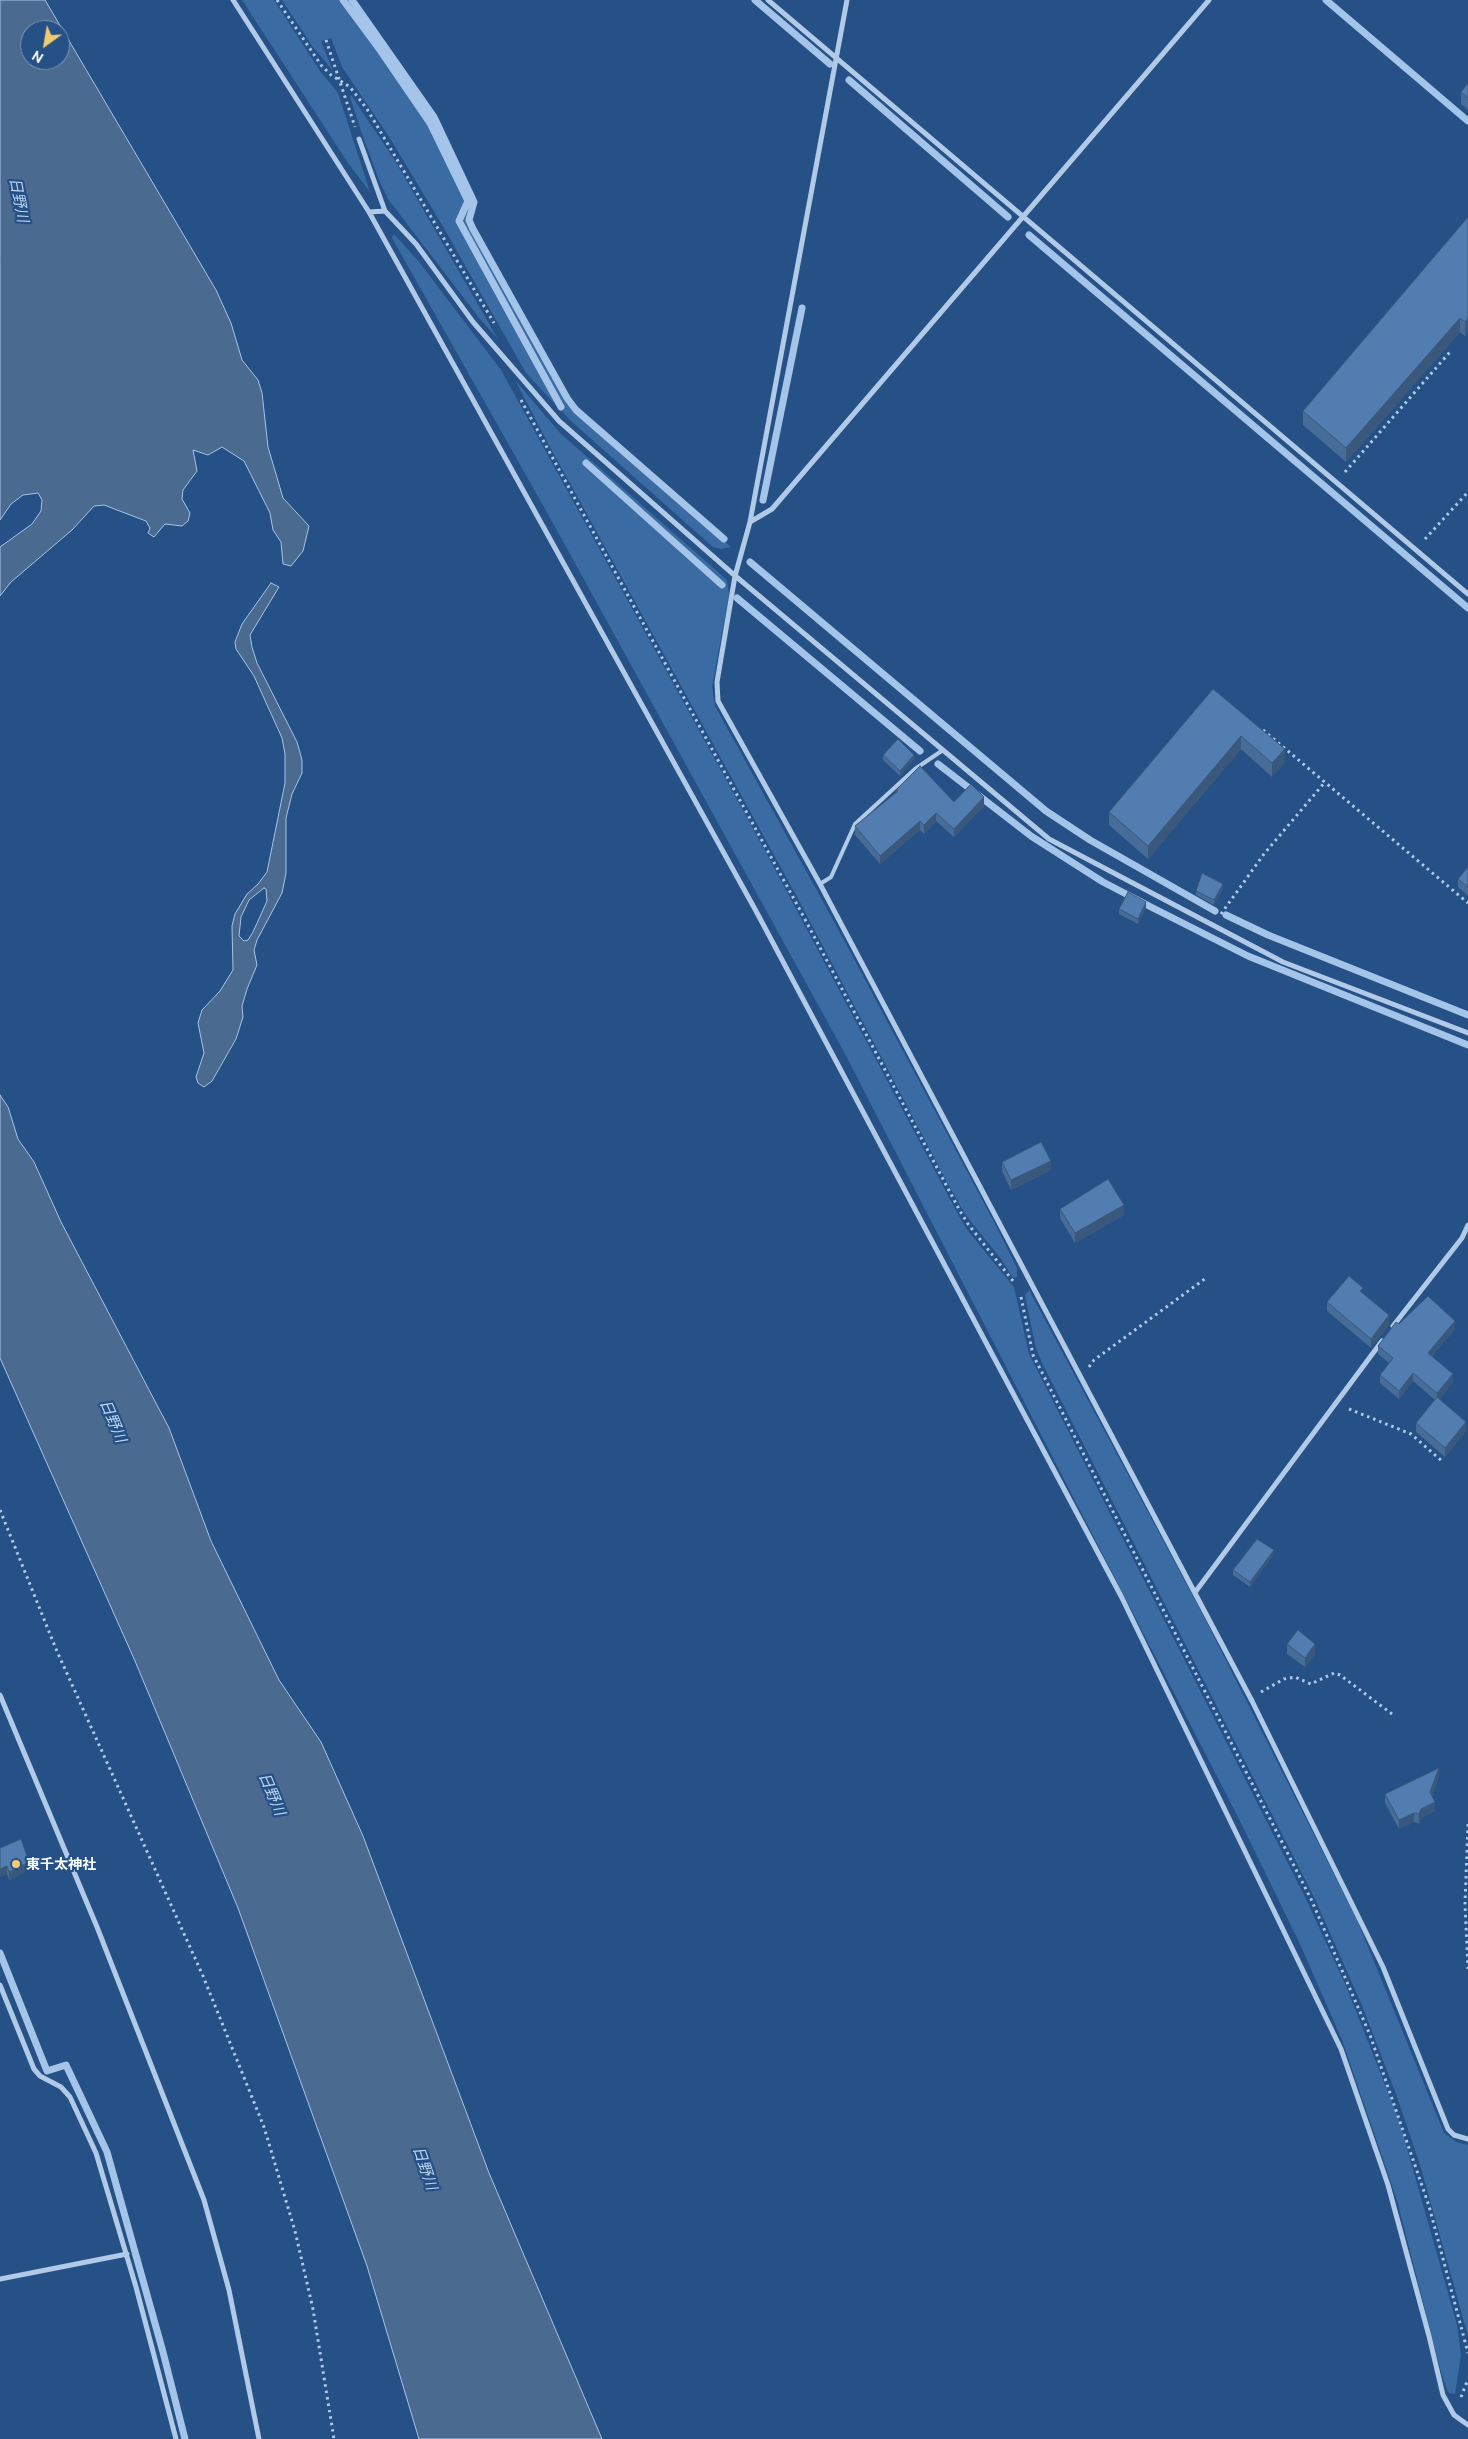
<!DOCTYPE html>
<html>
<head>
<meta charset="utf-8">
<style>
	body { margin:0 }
	#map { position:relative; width:1468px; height:2439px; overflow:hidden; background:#255186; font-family:Ubuntu,sans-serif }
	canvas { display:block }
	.north { position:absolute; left:20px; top:20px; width:50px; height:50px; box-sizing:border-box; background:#255186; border:1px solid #7c97b6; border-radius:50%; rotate:212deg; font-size:14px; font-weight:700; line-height:20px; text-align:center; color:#fff }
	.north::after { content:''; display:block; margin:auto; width:18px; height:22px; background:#f2cc74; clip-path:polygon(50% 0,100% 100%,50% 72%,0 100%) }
</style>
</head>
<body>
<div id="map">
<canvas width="1468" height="2439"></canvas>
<div class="north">N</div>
</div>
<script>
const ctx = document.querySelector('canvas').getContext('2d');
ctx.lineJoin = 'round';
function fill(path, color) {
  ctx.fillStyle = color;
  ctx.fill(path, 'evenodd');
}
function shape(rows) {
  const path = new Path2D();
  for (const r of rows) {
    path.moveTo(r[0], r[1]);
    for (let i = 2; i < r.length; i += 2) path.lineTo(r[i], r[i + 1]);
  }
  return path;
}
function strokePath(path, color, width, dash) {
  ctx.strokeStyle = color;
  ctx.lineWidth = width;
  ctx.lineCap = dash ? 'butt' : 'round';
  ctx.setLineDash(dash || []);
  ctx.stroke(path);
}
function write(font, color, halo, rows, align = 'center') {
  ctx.font = font + ' Ubuntu,"Noto Sans JP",sans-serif';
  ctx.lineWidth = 4.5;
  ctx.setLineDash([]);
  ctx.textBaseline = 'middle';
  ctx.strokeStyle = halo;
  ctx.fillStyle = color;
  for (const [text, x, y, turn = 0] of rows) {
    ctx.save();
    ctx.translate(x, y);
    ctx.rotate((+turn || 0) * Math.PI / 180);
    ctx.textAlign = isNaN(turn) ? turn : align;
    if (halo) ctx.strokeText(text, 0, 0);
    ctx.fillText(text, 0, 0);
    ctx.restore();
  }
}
const green = shape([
	[242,0,274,0,320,71,338,93,370,192,348,163],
	[282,0,350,0,433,117,471,198,473,203,468,221,472,231,566,399,575,410,731,547,721,549,713,547,571,421,526,373,441,223,388,135,342,67,331,38,321,41,333,71,313,47],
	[351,95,394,159,498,339,480,319,388,199,379,180,361,131,350,97],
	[394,234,420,263,501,370,762,845,959,1216,968,1231,1014,1287,1029,1354,1305,1897,1346,1986,1399,2120,1457,2325,1461,2355,1455,2394,1449,2393,1447,2390,1441,2372,1397,2200,1342,2040,1300,1944,1239,1819,844,1052,549,516,392,238],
	[515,380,560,433,727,580,729,595,712,687,715,706,837,927,994,1222,1017,1268,1017,1277,1013,1278,1001,1259,965,1214,947,1182,796,895,550,447],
	[1029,1290,1202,1613,1357,1920,1444,2133,1456,2142,1468,2145,1468,2336,1421,2168,1396,2094,1361,2003,1314,1897,1042,1363,1036,1348,1030,1320,1025,1295]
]);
const water = shape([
	[0,0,45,0,216,290,231,323,242,360,258,380,262,393,268,447,283,498,309,526,303,551,291,566,283,564,281,542,273,530,270,513,244,461,222,447,208,455,193,450,197,471,183,490,182,499,190,513,188,521,182,526,165,524,154,537,148,533,150,528,146,521,104,505,94,506,72,530,11,582,0,596,0,547,32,524,41,511,42,500,38,493,23,495,11,504,0,520,0,0],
	[30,30,60,30,60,60,30,60,30,30],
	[271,583,279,587,250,635,252,647,257,663,297,742,302,760,302,773,292,794,286,818,286,873,282,893,257,940,254,950,257,965,247,989,242,1006,243,1017,236,1039,212,1081,204,1087,198,1083,196,1077,204,1053,198,1023,202,1010,220,991,233,970,232,926,235,914,247,894,258,884,267,872,285,783,285,754,282,738,254,676,236,649,235,642,242,624,271,583],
	[264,888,266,889,267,901,253,932,248,940,244,941,239,936,241,917,249,900,264,888],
	[0,1095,8,1107,18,1139,34,1162,61,1222,169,1428,211,1541,252,1625,279,1680,321,1742,363,1836,489,2173,602,2439,419,2439,367,2266,238,1908,135,1661,0,1358,0,1095]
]);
const stream = shape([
	[343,0,380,50,430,123,468,201,459,221,561,407],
	[352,0,434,117,474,202,469,220,473,229,567,398,576,410,724,539],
	[755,0,830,64],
	[1326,0,1468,121],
	[849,80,1008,217],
	[1029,235,1468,608],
	[586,463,722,585],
	[763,500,802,308],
	[750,562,1046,811,1090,840,1215,911],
	[737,598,920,751],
	[938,764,1031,836,1103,882,1151,907,1248,956,1468,1045],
	[1226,915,1268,935,1468,1015],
	[0,1953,47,2071,66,2065,107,2152,163,2352,185,2439]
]);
const path = shape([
	[277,0,321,65,331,75,350,87,367,109,494,323],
	[326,40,355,127],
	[521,400,800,910,960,1211,968,1224,1013,1281],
	[1345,472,1450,352],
	[1425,539,1468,492],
	[1263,730,1468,903],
	[1221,914,1264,854,1325,782],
	[1021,1297,1033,1355,1311,1899,1370,2035,1429,2206,1468,2353],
	[1089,1367,1094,1360,1206,1278],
	[1349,1409,1411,1434,1443,1462],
	[0,1510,56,1649,203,1976,264,2127,295,2231,313,2309,334,2439],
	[1261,1692,1284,1679,1295,1677,1311,1684,1334,1673,1340,1675,1392,1714],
	[1468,1824,1465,1904,1468,1969],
	[1461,2397,1468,2379]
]);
const lane = shape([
	[820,884,831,877,855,824,915,769,943,750]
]);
const street = shape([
	[233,0,369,212,756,911,1121,1596,1341,2049,1388,2185,1429,2336,1443,2395,1454,2415,1468,2425],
	[768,0,1468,594],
	[847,0,750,522,735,576,717,682,718,701,820,884,1252,1701,1383,1967,1448,2129,1454,2135,1468,2139],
	[359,139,385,211],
	[369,212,385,211,416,244,473,322,559,421,733,574,1049,839,1283,962,1468,1033],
	[750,522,772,509,1209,0],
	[1393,1326,1462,1238,1468,1225],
	[1196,1591,1382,1341],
	[0,1695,97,1927,204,2200,229,2290,259,2439],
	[0,1985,34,2069,40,2076,61,2087,70,2097,96,2153,136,2287,176,2439],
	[0,2279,127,2254]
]);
const wall = shape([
	[1468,83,1468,110,1461,104,1461,92],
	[1468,217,1468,332,1465,336,1460,332,1346,462,1303,425,1303,411],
	[1213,689,1285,762,1272,777,1241,749,1148,859,1109,825,1109,812],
	[883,755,914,759,900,776,883,760],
	[896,790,954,802,984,806,954,837,936,821,924,834,920,830,880,864,855,835,855,826,896,793],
	[1468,867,1468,896,1458,887,1458,879],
	[1223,889,1214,905,1196,895,1196,891],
	[1146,907,1138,924,1119,914,1119,909],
	[1002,1162,1051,1170,1011,1190,1002,1171],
	[1060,1209,1124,1215,1075,1243,1060,1218],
	[1363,1293,1389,1325,1371,1348,1327,1311,1327,1302],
	[1399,1324,1455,1329,1432,1356,1453,1382,1439,1399,1466,1431,1445,1457,1416,1432,1416,1423,1435,1400,1413,1381,1399,1399,1380,1383,1380,1375,1389,1363,1378,1354,1378,1346],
	[1274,1554,1250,1587,1233,1575,1233,1570],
	[1287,1644,1315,1654,1305,1667,1287,1654],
	[1439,1777,1432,1796,1435,1811,1421,1818,1419,1824,1414,1822,1399,1829,1385,1803,1385,1794],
	[0,1848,29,1870,9,1880,7,1874,0,1877]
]);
const shadedWall = shape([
	[1460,318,1460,332,1346,462,1346,448],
	[1468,318,1468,332,1465,336,1465,322],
	[1241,736,1241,749,1148,859,1148,846],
	[1285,749,1285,762,1272,777,1272,763],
	[914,755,914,759,900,776,900,771],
	[984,797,984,806,954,837,954,829],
	[936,813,936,821,924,834,924,825],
	[920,821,920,830,880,864,880,856],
	[1223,884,1223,889,1214,905,1214,900],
	[1146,902,1146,907,1138,924,1138,919],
	[1051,1161,1051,1170,1011,1190,1011,1180],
	[1124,1205,1124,1215,1075,1243,1075,1233],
	[1389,1315,1389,1325,1371,1348,1371,1339],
	[1455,1321,1455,1329,1428,1361,1428,1353],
	[1413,1373,1413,1381,1399,1399,1399,1391],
	[1453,1374,1453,1382,1437,1401,1437,1393],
	[1466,1422,1466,1431,1445,1457,1445,1448],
	[1274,1550,1274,1554,1250,1587,1250,1582],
	[1315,1644,1315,1654,1305,1667,1305,1658],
	[1439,1768,1439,1777,1430,1801,1430,1792],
	[1435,1802,1435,1811,1421,1818,1419,1824,1419,1814,1421,1809],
	[1414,1813,1414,1822,1399,1829,1399,1820],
	[29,1862,29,1870,9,1880,9,1872],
	[7,1866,7,1874,0,1877,0,1869]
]);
const building = shape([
	[1468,83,1468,98,1461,92,1468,83],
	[1468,217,1468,318,1465,322,1460,318,1346,448,1303,411,1468,217],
	[1213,689,1285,749,1272,763,1241,736,1148,846,1109,812,1213,689],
	[898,739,914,755,900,771,883,755,898,739],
	[920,766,954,802,971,784,984,797,954,829,936,813,924,825,920,821,880,856,855,826,898,791,896,790,920,766],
	[1468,867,1468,887,1458,879,1468,867],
	[1202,873,1223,884,1214,900,1196,891,1202,873],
	[1128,892,1146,902,1138,919,1119,909,1128,892],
	[1041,1142,1051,1161,1011,1180,1002,1162,1041,1142],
	[1108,1179,1124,1205,1075,1233,1060,1209,1108,1179],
	[1349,1276,1363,1288,1360,1291,1389,1315,1371,1339,1327,1302,1349,1276],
	[1428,1296,1455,1321,1428,1353,1453,1374,1437,1393,1413,1373,1399,1391,1380,1375,1393,1358,1378,1346,1396,1322,1399,1324,1428,1296],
	[1437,1397,1466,1422,1445,1448,1416,1423,1437,1397],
	[1257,1539,1274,1550,1250,1582,1233,1570,1257,1539],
	[1298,1630,1315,1644,1305,1658,1287,1644,1298,1630],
	[1439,1768,1430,1792,1435,1802,1421,1809,1419,1814,1414,1813,1399,1820,1385,1794,1439,1768],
	[21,1839,29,1862,9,1872,7,1866,0,1869,0,1848,21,1839]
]);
const markers = [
	[16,1864,5,"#f2cc74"]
];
const poiNames = [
	["東千太神社",26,1864]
];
const waterNames = [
	["日野川",19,200,79],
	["日野川",113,1421,67],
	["日野川",272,1794,67],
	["日野川",425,2168,71]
];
fill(green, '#3a6ba3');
fill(water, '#4b6a8f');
strokePath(water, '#a4c5e9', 1);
strokePath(stream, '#a4c5e9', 7);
strokePath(path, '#b0cae8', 3, [2.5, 4]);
strokePath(lane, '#b0cae8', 4);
strokePath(street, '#b0cae8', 5);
fill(wall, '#476c97');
fill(shadedWall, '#39587b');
fill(building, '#527db0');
strokePath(building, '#39587b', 1);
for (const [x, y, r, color] of markers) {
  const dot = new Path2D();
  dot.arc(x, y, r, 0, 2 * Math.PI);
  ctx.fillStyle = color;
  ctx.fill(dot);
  strokePath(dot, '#255186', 2);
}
write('bold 14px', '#fff', '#255186', poiNames, 'left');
write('italic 15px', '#bcd4f0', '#255186', waterNames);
</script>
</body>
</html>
